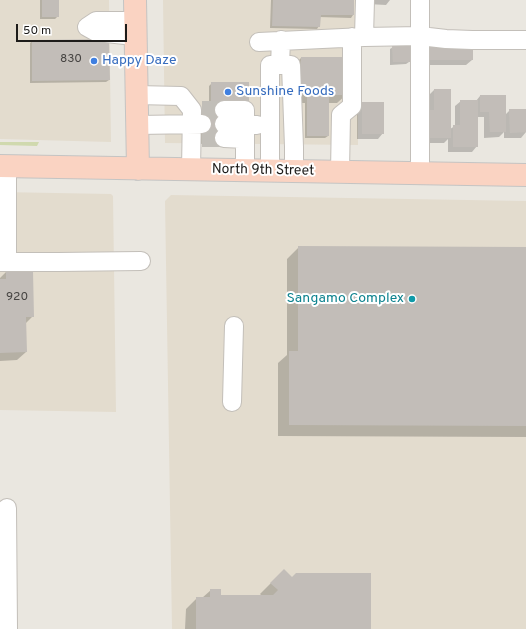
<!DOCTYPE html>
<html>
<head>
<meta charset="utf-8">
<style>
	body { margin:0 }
	#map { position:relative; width:526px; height:629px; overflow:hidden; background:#eae7e0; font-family:Overpass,sans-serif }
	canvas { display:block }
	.scale { position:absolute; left:16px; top:24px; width:111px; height:18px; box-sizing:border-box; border:2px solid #1d1c1a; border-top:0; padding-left:5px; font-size:12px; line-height:14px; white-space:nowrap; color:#1d1c1a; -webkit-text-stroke:3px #fff; paint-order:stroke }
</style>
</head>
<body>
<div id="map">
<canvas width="526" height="629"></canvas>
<div class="scale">50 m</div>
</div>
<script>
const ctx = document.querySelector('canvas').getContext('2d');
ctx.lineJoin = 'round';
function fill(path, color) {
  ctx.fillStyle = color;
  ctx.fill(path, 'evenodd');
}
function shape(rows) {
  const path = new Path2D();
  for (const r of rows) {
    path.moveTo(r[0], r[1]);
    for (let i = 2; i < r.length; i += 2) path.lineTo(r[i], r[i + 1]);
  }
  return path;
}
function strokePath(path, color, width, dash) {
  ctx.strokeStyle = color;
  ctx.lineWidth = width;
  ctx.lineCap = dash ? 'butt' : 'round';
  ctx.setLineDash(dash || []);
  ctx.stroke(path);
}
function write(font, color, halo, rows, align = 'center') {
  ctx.font = font + ' Overpass,sans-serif';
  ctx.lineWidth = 4;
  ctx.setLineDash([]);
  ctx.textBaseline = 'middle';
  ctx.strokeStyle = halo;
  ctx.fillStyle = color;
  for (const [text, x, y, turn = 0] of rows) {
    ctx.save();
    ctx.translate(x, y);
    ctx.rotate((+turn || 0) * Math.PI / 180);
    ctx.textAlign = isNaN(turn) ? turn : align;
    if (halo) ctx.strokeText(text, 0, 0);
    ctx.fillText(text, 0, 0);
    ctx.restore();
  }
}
const built = shape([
	[0,0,109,0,111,142,0,139],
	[163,0,358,0,358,145,165,143],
	[0,192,111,194,113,196,116,412,0,410],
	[171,195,526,201,526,629,172,629,165,201]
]);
const green = shape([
	[0,142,39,142,37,146,0,145]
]);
const shadow = shape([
	[40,0,58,0,58,16,55,19,40,19],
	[271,0,353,0,353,15,351,18,319,17,319,26,317,29,270,28],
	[367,0,390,0,386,5,367,4],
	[32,41,109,80,106,82,30,83,30,43],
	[427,44,472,60,466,65,422,65],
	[393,47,409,62,406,64,390,65,390,49],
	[301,58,346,95,337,103,328,103,328,136,325,138,305,138,305,103,293,103,292,67],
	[212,83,248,101,245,104,209,103,209,86],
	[434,90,450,129,455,126,455,106,461,101,476,101,480,96,505,115,510,110,526,110,526,132,521,138,504,138,504,132,499,137,484,138,484,117,477,117,477,146,472,152,448,152,448,139,444,143,423,143,429,95],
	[363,103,383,133,378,139,357,139,357,108],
	[203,108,220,144,200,144,200,111],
	[299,247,526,248,526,437,278,436,278,363,287,355,287,259],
	[6,272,33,316,25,324,26,352,17,360,0,361,0,278],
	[284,570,292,578,370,629,185,629,186,609,197,598,202,598,211,590,220,596,262,596,260,594]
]);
const building = shape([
	[42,0,59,0,59,17,42,17],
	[273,0,354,0,354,15,321,15,320,27,272,26],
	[109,39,110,80,32,81,32,40],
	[427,43,473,46,473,60,427,60],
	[410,45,410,62,393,62,392,46],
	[301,57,346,57,347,95,329,95,329,136,307,136,307,95,301,95],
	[211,82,249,82,249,101,211,101],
	[434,89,451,89,451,138,428,138,428,110,434,110],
	[480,95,506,95,506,132,490,132,489,112,480,112],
	[460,100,478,100,478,147,453,147,453,125,460,125],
	[362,102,384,102,384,134,362,134],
	[203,107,224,107,224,142,202,142],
	[509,109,526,109,526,132,510,133],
	[298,246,526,247,526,426,289,425,289,351,298,351],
	[6,271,33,271,34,317,26,317,27,352,0,353,0,279,6,279],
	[284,569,292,577,296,573,371,573,371,629,196,629,196,597,210,597,210,589,221,589,221,595,273,595,278,590,270,583]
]);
const minorTunnel = shape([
	[202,110,224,110],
	[202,138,224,138]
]);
const minor = shape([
	[365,0,364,37,420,36,446,39,472,40,526,40],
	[420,0,420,174],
	[135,21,96,21,87,27,96,32,135,36],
	[281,40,280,65,291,65,294,147,294,171],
	[259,42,364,37],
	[136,95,181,96,192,110,191,170],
	[224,110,245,110,245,171],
	[224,124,257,125],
	[137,125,202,124],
	[224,138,245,139],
	[7,166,7,262],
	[270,171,270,65,280,65],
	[340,172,341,115,352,106,352,37],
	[0,262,58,262,141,261],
	[232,402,234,326],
	[7,508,8,629]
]);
const major = shape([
	[135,0,138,169],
	[0,166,526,175]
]);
const markers = [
	[94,61,4,"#3f7fe0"],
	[228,92,4,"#3f7fe0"],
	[412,299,4,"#0f9aa8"]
];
const numberNames = [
	["830",71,60],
	["920",17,298]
];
const shopNames = [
	["Happy Daze",102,61],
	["Sunshine Foods",236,92]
];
const streetNames = [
	["North 9th Street",263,171,1]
];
const cultureNames = [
	["Sangamo Complex",404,299]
];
fill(built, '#e3dcce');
fill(green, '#d0d9ae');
fill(shadow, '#0003');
fill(building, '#c2bdb8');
strokePath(minorTunnel, '#c1beb8', 18, [18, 9]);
strokePath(minor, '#c3bfb9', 20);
strokePath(major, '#c4c4c3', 24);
strokePath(minor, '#fff', 18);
strokePath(major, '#fad3c2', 22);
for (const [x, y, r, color] of markers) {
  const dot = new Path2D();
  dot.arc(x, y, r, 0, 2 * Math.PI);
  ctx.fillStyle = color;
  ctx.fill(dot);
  strokePath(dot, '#fff', 1.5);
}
write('12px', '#464442', null, numberNames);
write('14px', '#366cbe', '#fff', shopNames, 'left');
write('14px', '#1d1c1a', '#fff', streetNames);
write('14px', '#0d838f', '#fff', cultureNames, 'right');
</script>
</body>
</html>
